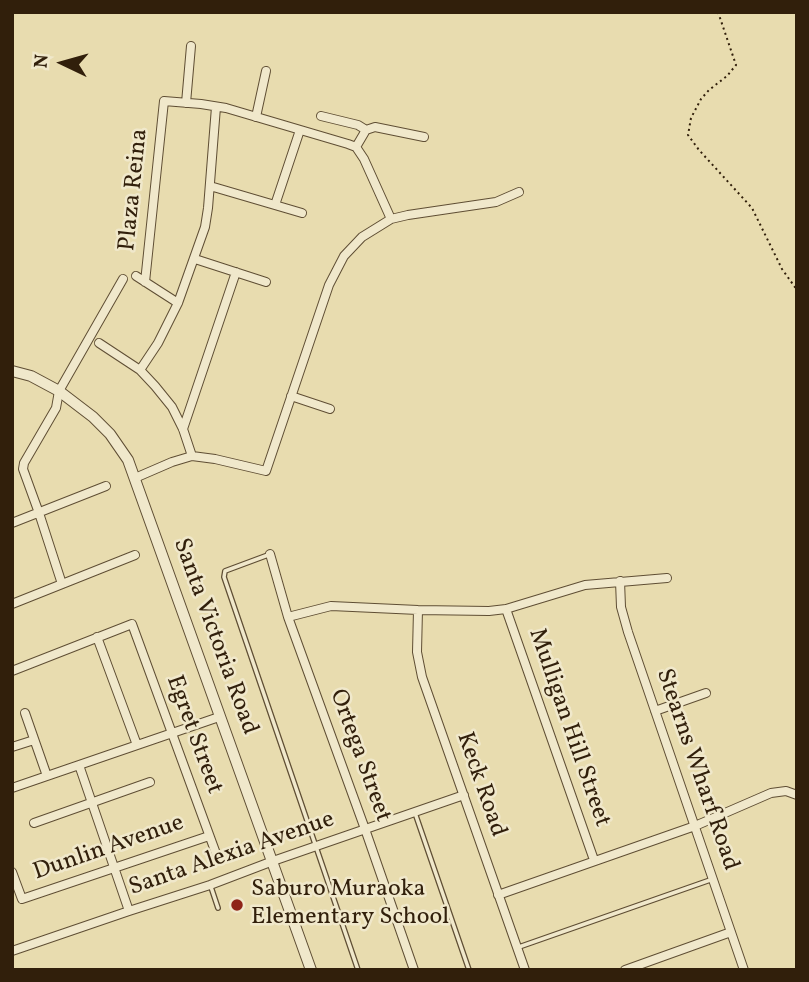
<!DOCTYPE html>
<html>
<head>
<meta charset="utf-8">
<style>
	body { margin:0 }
	#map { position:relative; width:809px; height:982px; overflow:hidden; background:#e8dcaf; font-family:Vollkorn,serif }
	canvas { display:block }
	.frame { position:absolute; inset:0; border:14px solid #311f0b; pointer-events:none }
	.north { position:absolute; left:28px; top:28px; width:70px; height:70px; -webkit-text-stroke:5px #f0e8cb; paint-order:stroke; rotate:275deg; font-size:19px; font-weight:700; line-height:28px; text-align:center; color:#311f0b }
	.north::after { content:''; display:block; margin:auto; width:24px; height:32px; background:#311f0b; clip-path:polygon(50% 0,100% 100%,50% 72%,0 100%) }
</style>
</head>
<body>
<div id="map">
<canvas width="809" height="982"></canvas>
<div class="frame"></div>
<div class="north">N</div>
</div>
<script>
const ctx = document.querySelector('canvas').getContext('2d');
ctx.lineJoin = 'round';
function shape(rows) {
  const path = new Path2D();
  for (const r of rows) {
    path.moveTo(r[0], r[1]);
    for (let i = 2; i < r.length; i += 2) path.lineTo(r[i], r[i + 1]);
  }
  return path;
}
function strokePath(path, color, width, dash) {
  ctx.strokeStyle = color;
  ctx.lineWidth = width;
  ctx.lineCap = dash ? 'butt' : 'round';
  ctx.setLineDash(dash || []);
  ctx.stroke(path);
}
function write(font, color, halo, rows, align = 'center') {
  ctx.font = font + ' Vollkorn,serif';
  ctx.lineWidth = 5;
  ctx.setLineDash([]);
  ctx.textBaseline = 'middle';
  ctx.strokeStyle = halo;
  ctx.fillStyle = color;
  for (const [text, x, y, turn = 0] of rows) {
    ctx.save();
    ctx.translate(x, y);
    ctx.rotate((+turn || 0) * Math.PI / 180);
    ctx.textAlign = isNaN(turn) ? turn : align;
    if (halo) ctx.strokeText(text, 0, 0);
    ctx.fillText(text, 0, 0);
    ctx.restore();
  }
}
const path = shape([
	[718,12,736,65,727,76,709,90,701,99,691,118,688,135,699,150,752,208,782,269,797,290]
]);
const service = shape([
	[268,555,225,571,224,577,358,970],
	[415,813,469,970],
	[211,887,218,908],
	[519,947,713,879]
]);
const minor = shape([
	[186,103,191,46],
	[321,116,358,125,366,130],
	[256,117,266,71],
	[356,147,366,130,375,127,424,137],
	[210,186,302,213],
	[275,205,300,130],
	[195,259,266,282],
	[136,276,178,303],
	[145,282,164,101,201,104,226,108,348,144,356,147,364,159,391,219],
	[99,343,140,370,155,386,172,407,183,429,192,456],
	[140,370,158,343,178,303,205,227,208,208,216,107],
	[291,396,330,409],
	[183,429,236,272],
	[135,478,172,462,192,456,215,459,266,471,329,285,344,256,362,237,391,219,408,215,496,202,519,192],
	[12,523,106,486],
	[270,554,288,617,365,829,414,970],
	[620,581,621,607,628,632,744,970],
	[62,584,39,513,23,469,24,463,56,408,59,391,123,279],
	[12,604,135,555],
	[506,609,594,860],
	[418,610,417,652,422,677,525,970],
	[288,617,331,606,418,610,489,611,506,609,585,585,667,578],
	[97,637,137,745],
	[12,671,132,624,218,859],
	[655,711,706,693],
	[25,713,47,776],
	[12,747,34,740],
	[79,765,129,911],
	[12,788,219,717],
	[34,823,150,782],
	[12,872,22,899,209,836],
	[498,895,695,826,771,793,786,791,797,795],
	[12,951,129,911,210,885,273,861,464,795],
	[625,970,731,932]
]);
const tertiary = shape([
	[12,371,31,376,59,391,93,417,110,434,128,460,311,970]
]);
const markers = [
	[237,905,7,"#8f2418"]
];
const streetNames = [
	["Plaza Reina",135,190,-84],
	["Santa Victoria Road",214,637,70],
	["Mulligan Hill Street",568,728,71],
	["Egret Street",193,735,70],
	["Ortega Street",359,756,70],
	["Stearns Wharf Road",696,770,71],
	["Keck Road",480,785,71],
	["Dunlin Avenue",109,849,-19],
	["Santa Alexia Avenue",232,855,-19]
];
const poiNames = [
	["Saburo Muraoka",251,891],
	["Elementary School",251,919]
];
strokePath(service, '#5f4e34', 6);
strokePath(minor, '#5f4e34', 10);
strokePath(tertiary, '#5f4e34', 12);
strokePath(path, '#311f0b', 2, [2, 3.5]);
strokePath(service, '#f0e8cb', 3.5);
strokePath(minor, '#f0e8cb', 8);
strokePath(tertiary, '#f0e8cb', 10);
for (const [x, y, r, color] of markers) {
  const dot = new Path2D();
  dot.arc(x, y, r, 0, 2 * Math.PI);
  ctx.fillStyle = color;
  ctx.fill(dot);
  strokePath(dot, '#f0e8cb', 2.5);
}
write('24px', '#311f0b', '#f0e8cb', streetNames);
write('24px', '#311f0b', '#f0e8cb', poiNames, 'left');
</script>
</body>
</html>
